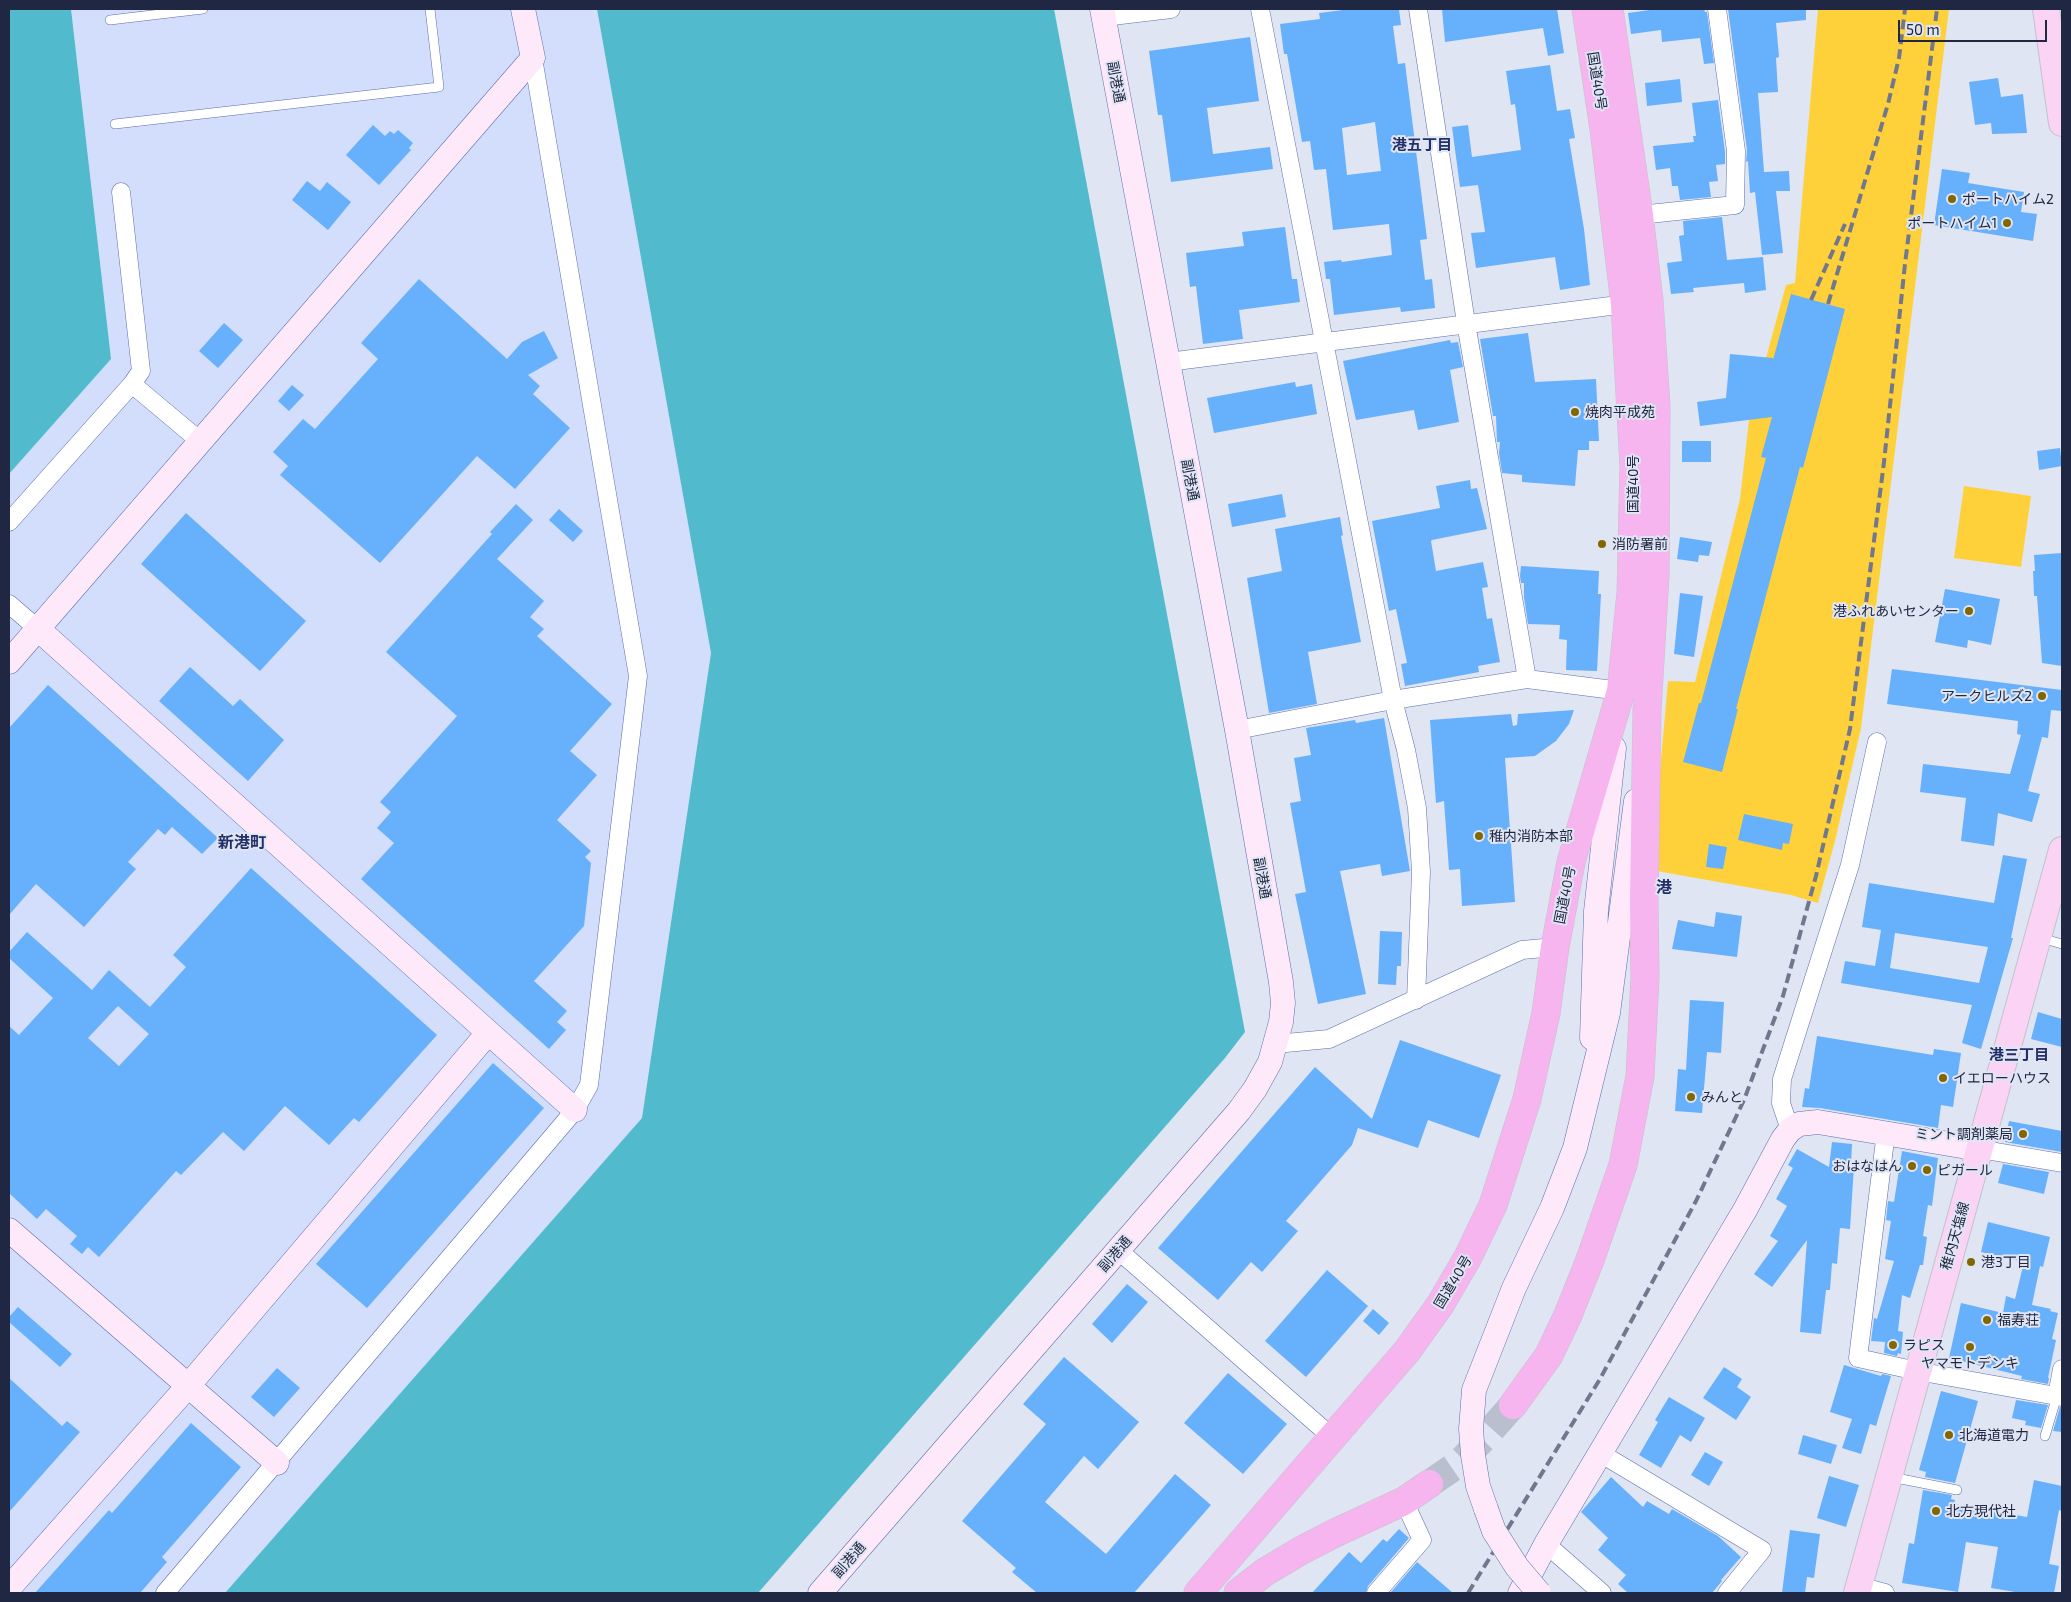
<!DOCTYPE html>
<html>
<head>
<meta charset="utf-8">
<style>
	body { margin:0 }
	#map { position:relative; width:2071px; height:1602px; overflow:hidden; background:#e0e5f3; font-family:"Exo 2",sans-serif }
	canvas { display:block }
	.frame { position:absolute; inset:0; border:10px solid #202742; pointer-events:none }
	.scale { position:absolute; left:1898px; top:20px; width:149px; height:22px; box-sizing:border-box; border:2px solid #202742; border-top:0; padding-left:6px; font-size:15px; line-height:18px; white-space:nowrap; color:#202742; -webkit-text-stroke:4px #e0e5f3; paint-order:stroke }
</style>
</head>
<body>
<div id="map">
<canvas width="2071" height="1602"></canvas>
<div class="frame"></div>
<div class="scale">50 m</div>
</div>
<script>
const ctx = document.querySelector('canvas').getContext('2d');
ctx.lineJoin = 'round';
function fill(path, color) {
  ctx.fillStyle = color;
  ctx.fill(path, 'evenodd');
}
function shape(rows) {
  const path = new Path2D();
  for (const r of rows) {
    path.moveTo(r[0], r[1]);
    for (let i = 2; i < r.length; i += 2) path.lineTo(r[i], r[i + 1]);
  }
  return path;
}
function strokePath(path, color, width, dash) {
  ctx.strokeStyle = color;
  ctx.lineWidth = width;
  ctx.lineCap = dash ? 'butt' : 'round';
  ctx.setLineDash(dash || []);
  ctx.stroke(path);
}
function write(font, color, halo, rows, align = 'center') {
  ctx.font = font + ' "Exo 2","Noto Sans JP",sans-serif';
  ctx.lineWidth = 4;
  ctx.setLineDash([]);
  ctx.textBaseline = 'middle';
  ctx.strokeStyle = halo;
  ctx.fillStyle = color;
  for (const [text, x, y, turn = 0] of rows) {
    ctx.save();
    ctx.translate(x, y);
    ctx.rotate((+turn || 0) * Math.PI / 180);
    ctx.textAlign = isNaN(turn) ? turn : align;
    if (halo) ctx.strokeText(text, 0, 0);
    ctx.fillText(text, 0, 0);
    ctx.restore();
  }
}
const built = shape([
	[71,9,597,9,711,653,642,1118,225,1593,9,1593,9,474,111,359]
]);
const green = shape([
	[1818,9,1949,9,1861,728,1835,841,1818,903,1791,895,1657,871,1658,793,1668,681,1695,682,1740,499,1749,420,1786,285,1795,283],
	[1964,486,2031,496,2021,567,1954,558]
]);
const water = shape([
	[9,9,71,9,111,359,9,474],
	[597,9,1054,9,1245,1032,1225,1058,758,1593,225,1593,642,1118,711,653]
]);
const building = shape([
	[1351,9,1399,9,1401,25,1393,26,1398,64,1405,63,1427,239,1420,240,1425,280,1432,279,1435,308,1401,312,1400,307,1334,315,1330,279,1326,279,1324,262,1341,260,1342,262,1392,255,1389,224,1333,230,1326,169,1314,170,1310,141,1302,142,1287,54,1284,54,1280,24,1320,19,1319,13],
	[1375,122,1381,171,1347,175,1342,128],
	[1442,9,1557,9,1564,53,1548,56,1543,28,1445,42],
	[1657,9,1704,9,1705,12,1707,12,1714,63,1704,64,1700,38,1662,42,1661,30,1631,34,1628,13],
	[1728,9,1806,9,1806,20,1776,23,1779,57,1776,58,1778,92,1758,93,1764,172,1789,171,1790,191,1776,191,1783,253,1762,255,1755,192,1750,193,1748,161,1746,162,1747,150],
	[1250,37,1259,101,1207,108,1213,154,1270,147,1273,169,1171,182,1162,115,1158,115,1149,51],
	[1550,65,1557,111,1570,109,1575,138,1569,139,1584,229,1590,285,1560,290,1555,257,1476,268,1471,233,1485,232,1478,185,1460,187,1452,127,1468,125,1472,157,1521,150,1515,104,1511,105,1506,71],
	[1998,78,2001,97,2023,94,2027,133,1992,134,1991,123,1975,125,1969,82],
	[1680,79,1682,102,1647,106,1645,83],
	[1718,100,1725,152,1725,164,1716,165,1718,181,1709,182,1711,197,1680,200,1678,186,1672,186,1670,168,1656,170,1653,146,1694,142,1693,136,1696,136,1692,103],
	[373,125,385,136,390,131,394,134,398,130,413,143,409,148,411,150,379,185,346,155],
	[1942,169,1970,173,1968,183,2024,192,2021,212,2037,214,2033,241,1934,225],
	[307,181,320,191,327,182,351,202,328,230,292,200],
	[1722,217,1727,260,1763,257,1766,290,1745,293,1744,283,1693,288,1694,292,1671,294,1667,263,1682,261,1679,236,1684,235,1683,221],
	[1285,227,1292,279,1297,279,1300,302,1239,310,1243,339,1203,344,1196,286,1190,287,1186,253,1244,246,1242,232],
	[419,279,507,359,522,342,544,331,558,358,528,375,540,386,533,394,570,428,515,489,477,456,380,563,280,475,288,466,273,452,303,419,315,429,378,359,361,343],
	[1791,294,1845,309,1803,468,1800,467,1736,709,1738,709,1722,772,1683,762,1699,703,1701,703,1766,458,1761,457,1772,417,1700,426,1697,402,1726,398,1730,354,1773,358,1773,360],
	[224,323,243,340,218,368,199,351],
	[1528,333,1535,382,1596,379,1599,441,1589,441,1589,450,1578,450,1575,486,1522,482,1522,475,1502,473,1499,453,1500,442,1497,442,1496,416,1493,416,1480,339],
	[1450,340,1451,343,1458,342,1463,367,1450,370,1459,422,1418,430,1414,410,1356,420,1343,361],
	[1295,382,1296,387,1312,384,1317,414,1214,433,1207,398],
	[292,385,304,395,289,411,278,401],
	[1682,441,1711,441,1711,462,1682,462],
	[2060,448,2062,466,2039,470,2037,451],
	[1470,480,1471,489,1477,488,1487,529,1432,540,1431,541,1436,571,1483,562,1488,587,1482,588,1487,619,1492,618,1500,662,1478,666,1479,672,1405,686,1401,664,1407,663,1396,609,1389,611,1372,521,1440,508,1436,486],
	[1282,494,1286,517,1232,527,1228,504],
	[516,504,533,520,497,559,544,601,530,617,544,629,537,636,612,704,570,751,597,775,557,820,591,851,585,857,591,863,584,926,534,981,567,1011,557,1022,566,1030,549,1049,361,879,394,843,377,828,391,812,380,802,457,716,386,652,492,534,490,532],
	[559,509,583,531,573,542,549,520],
	[186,513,306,621,260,671,141,564],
	[1340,517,1343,535,1341,536,1361,642,1308,652,1317,704,1269,713,1247,578,1282,571,1275,529],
	[1680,537,1712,542,1709,556,1699,555,1698,562,1677,559],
	[2062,553,2062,666,2042,663,2037,596,2034,596,2033,571,2035,571,2034,555],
	[1521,566,1599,571,1598,594,1601,594,1597,671,1566,670,1567,640,1559,639,1560,625,1528,624,1524,597,1524,583,1521,583,1520,576],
	[1945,589,2000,599,1991,645,1968,640,1967,648,1935,642],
	[1680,593,1703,596,1694,657,1674,654],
	[190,667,233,706,240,699,284,740,248,781,159,701],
	[1892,669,2062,690,2062,711,2051,710,2048,738,2042,737,2028,791,2040,794,2032,822,1998,813,1994,846,1961,841,1966,798,1920,792,1923,764,2010,774,2021,735,2017,734,2018,721,1887,704],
	[48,685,218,838,202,854,172,827,165,835,158,829,128,862,136,869,84,927,36,884,9,915,9,728],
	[1574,710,1569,724,1556,741,1535,756,1505,758,1515,902,1462,906,1460,869,1449,870,1444,801,1436,803,1430,720,1511,714,1513,726,1517,725,1518,714],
	[1384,718,1410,871,1382,876,1380,864,1340,871,1366,994,1318,1004,1295,894,1306,892,1290,803,1301,801,1294,758,1311,755,1306,728,1355,720,1356,723],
	[1744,814,1793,824,1789,844,1783,843,1782,850,1738,840],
	[1709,844,1727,847,1723,869,1706,867],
	[2003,855,2027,859,2011,938,2013,938,1981,1049,1962,1043,1972,1005,1841,983,1845,961,1875,966,1881,930,1862,927,1869,883,1994,903],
	[1895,933,1988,947,1979,983,1890,968],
	[251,868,437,1035,359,1122,354,1118,329,1145,285,1106,244,1151,223,1132,181,1175,176,1171,99,1257,88,1247,82,1254,70,1244,77,1236,46,1209,37,1219,9,1193,9,1026,19,1035,53,998,9,958,9,952,27,932,92,990,109,970,150,1007,186,967,173,955],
	[118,1006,149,1034,119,1066,88,1038],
	[1716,912,1742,916,1737,957,1672,949,1678,920,1714,927],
	[1380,931,1402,932,1401,966,1397,966,1396,985,1378,984],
	[1690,1000,1724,1002,1721,1053,1707,1052,1702,1113,1675,1111,1678,1069,1686,1070],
	[2038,1012,2062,1019,2062,1047,2031,1039],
	[1817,1036,1933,1055,1934,1049,1961,1053,1953,1107,1941,1105,1938,1128,1820,1108,1802,1107,1805,1088,1809,1089],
	[1400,1040,1501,1075,1479,1138,1428,1120,1418,1148,1358,1128,1352,1145,1286,1221,1298,1231,1262,1272,1251,1262,1218,1300,1158,1248,1315,1067,1372,1119],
	[493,1063,544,1108,367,1308,316,1264],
	[2009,1121,2062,1131,2062,1152,2005,1142],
	[1832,1142,1852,1144,1851,1165,1854,1166,1850,1229,1840,1228,1837,1264,1832,1263,1830,1290,1826,1290,1821,1334,1800,1332,1807,1240,1772,1287,1754,1274,1778,1241,1770,1236,1787,1206,1776,1199,1793,1168,1788,1165,1797,1149,1829,1167],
	[1902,1151,1938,1158,1932,1206,1928,1205,1923,1236,1927,1237,1923,1265,1920,1265,1910,1298,1902,1295,1898,1331,1903,1332,1901,1354,1898,1353,1897,1356,1884,1353,1885,1342,1871,1341,1874,1318,1877,1319,1894,1261,1885,1259,1891,1221,1886,1220,1888,1201,1894,1202],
	[2003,1164,2049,1172,2044,1194,1998,1183],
	[1988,1222,2050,1237,2043,1267,2040,1266,2032,1305,2051,1309,2050,1311,2058,1313,2052,1339,2056,1340,2048,1378,2049,1378,2048,1384,2021,1379,2022,1376,1949,1358,1961,1303,2003,1313,2006,1296,2015,1299,2024,1262,1981,1252],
	[1327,1270,1368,1306,1306,1377,1265,1341],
	[1127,1284,1148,1302,1112,1343,1092,1324],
	[18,1307,72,1354,60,1367,9,1322,9,1317],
	[1373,1309,1389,1323,1379,1335,1363,1321],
	[1064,1357,1139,1422,1098,1469,1084,1456,1045,1502,1106,1554,1175,1474,1211,1505,1134,1593,1037,1593,1012,1572,1016,1568,962,1521,1046,1424,1023,1404],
	[1844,1365,1881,1376,1882,1374,1891,1376,1876,1426,1870,1424,1861,1454,1842,1448,1852,1419,1830,1412],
	[1724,1367,1742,1379,1737,1387,1751,1397,1736,1420,1703,1398],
	[277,1368,300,1388,274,1417,251,1397],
	[1228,1373,1287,1424,1243,1474,1184,1423],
	[9,1378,62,1426,67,1421,80,1432,9,1512],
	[1941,1391,1978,1401,1955,1483,1925,1477,1926,1472,1919,1470],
	[1669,1397,1705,1418,1691,1442,1680,1435,1661,1468,1639,1455,1658,1422,1655,1420],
	[2016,1400,2048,1405,2041,1428,2025,1425,2026,1421,2012,1418],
	[2060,1407,2062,1407,2062,1432,2053,1431],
	[191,1423,241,1467,162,1557,167,1562,140,1593,35,1593,109,1510,112,1513],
	[1803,1435,1837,1445,1831,1464,1798,1454],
	[1705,1452,1723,1462,1709,1486,1691,1475],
	[1829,1476,1859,1485,1846,1527,1817,1518],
	[1611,1477,1643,1507,1647,1501,1669,1514,1672,1509,1718,1536,1741,1557,1721,1580,1722,1581,1712,1593,1628,1593,1618,1584,1626,1575,1598,1550,1608,1538,1581,1512],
	[2034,1480,2062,1486,2062,1511,2059,1510,2049,1564,2059,1566,2054,1593,2021,1593,1991,1588,1998,1547,1966,1542,1958,1592,1902,1583,1909,1543,1914,1544,1923,1490,1952,1495,1951,1499,1955,1500,1954,1504,2027,1517],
	[1399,1529,1409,1538,1368,1586,1366,1593,1312,1593,1349,1552,1361,1563,1383,1539,1387,1542],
	[1790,1530,1820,1534,1814,1578,1807,1577,1805,1593,1782,1593],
	[1417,1562,1453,1593,1392,1593,1391,1592]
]);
const highwayTunnel = shape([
	[1429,1484,1458,1464,1483,1439,1513,1405]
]);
const lane = shape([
	[110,20,203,9],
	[115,124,439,87,430,9],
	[2041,938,2062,944],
	[2045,1436,2057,1396],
	[1891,1477,1957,1490]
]);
const street = shape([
	[1260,9,1393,700,1406,750,1417,808,1421,872,1416,1000],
	[1418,9,1466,323,1527,679],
	[1104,17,1171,9],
	[1639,215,1735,205,1736,151,1717,9],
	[1168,362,1634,303],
	[132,384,200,441],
	[9,522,132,384,141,371,121,192],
	[9,604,38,629],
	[1237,730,1393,700,1527,679,1621,691],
	[1275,1044,1329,1039,1522,950,1555,947],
	[1790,1130,1781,1103,1782,1079,1850,865,1877,742],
	[1886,1132,1858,1358,1917,1371,2062,1397],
	[1979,1149,2062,1163],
	[1118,1250,1333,1438],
	[2057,1396,2062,1369],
	[1600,1453,1762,1550,1727,1593],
	[1546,1544,1602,1593],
	[1859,1586,1885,1593],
	[165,1593,575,1110,589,1085,638,676,533,58],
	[1376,1593,1422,1540,1404,1501]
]);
const secondary = shape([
	[38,629,575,1110],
	[9,662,533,58,523,9],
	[1592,1038,1596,911,1614,748],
	[9,1230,277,1463],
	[1486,1509,1478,1486,1473,1455,1471,1429,1474,1390,1514,1288,1552,1208,1575,1148,1608,1013,1636,801],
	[9,1588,188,1386,488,1033],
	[820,1593,1239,1111,1255,1089,1270,1062,1281,1022,1283,1003,1281,982,1237,730,1102,9],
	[1520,1593,1546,1544,1745,1210,1783,1139,1790,1130,1799,1124,1818,1122,1979,1149]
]);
const primary = shape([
	[2046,9,2062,123],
	[1857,1593,2062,850]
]);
const highway = shape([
	[1513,1405,1549,1355,1568,1315,1590,1260,1623,1165,1640,1076,1645,978,1644,901,1647,711,1655,575,1656,406,1649,301,1639,215,1609,9],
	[1198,1593,1407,1351,1440,1305,1468,1257,1493,1205,1527,1099,1546,1013,1555,947,1571,862,1621,691,1631,593,1634,466,1625,304,1604,129,1586,9],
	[1238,1593,1265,1572,1302,1550,1335,1533,1404,1501,1429,1484]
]);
const rail = shape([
	[1811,300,1845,224],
	[1828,304,1888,104,1899,58,1905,9],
	[1468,1593,1600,1379,1696,1201,1744,1100,1783,996,1816,876,1850,729,1884,462,1905,264,1937,9]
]);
const secondaryBridge = shape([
	[1486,1509,1494,1531,1517,1567,1539,1593]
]);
const markers = [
	[1952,199,5,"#826700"],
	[2007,223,5,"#826700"],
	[1575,412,5,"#826700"],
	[1602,544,5,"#826700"],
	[1969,611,5,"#826700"],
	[2042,696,5,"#826700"],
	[1479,836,5,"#826700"],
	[1943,1078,5,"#826700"],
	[1691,1097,5,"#826700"],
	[2023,1134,5,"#826700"],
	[1912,1166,5,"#826700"],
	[1927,1170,5,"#826700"],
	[1971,1262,5,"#826700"],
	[1987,1320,5,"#826700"],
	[1893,1345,5,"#826700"],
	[1970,1347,5,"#826700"],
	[1949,1435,5,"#826700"],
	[1936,1511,5,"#826700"]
];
const streetNames = [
	["国道40号",1597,81,81],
	["副港通",1116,82,79],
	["副港通",1190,480,79],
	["国道40号",1633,484,-90],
	["副港通",1262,878,80],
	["国道40号",1565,895,-79],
	["稚内天塩線",1955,1236,-74],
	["副港通",1115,1254,-49],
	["国道40号",1453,1282,-59],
	["副港通",849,1560,-49]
];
const poiNames = [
	["ポートハイム2",1962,199],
	["ポートハイム1",1997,223,"right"],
	["焼肉平成苑",1585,412],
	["消防署前",1612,544],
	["港ふれあいセンター",1959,611,"right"],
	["アークヒルズ2",2032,696,"right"],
	["稚内消防本部",1489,836],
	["イエローハウス",1953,1078],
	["みんと",1701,1097],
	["ミント調剤薬局",2013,1134,"right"],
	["おはなはん",1902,1166,"right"],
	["ピガール",1937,1170],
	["港3丁目",1981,1262],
	["福寿荘",1997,1320],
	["ラピス",1903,1345],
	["ヤマモトデンキ",1970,1363,"center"],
	["北海道電力",1959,1435],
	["北方現代社",1946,1511]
];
const neighbourhoodNames = [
	["港五丁目",1422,145],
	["港三丁目",2019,1055]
];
const quarterNames = [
	["新港町",242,843],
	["港",1664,888]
];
fill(built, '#d3ddfc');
fill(green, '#fed13a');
fill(water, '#51bacd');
fill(building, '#67b0fc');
strokePath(highwayTunnel, '#babfd0', 28, [28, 14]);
strokePath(lane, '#5d6fad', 10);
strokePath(street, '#5d6fad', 19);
strokePath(secondary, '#5d6fad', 25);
strokePath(primary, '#c1c3ca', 28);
strokePath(highway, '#c1c3ca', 29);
strokePath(lane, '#fff', 9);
strokePath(street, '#fff', 18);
strokePath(secondary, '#fde9fa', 24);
strokePath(primary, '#fad3f5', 26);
strokePath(highway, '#f7b5ef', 28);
strokePath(rail, '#71778d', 4, [10, 5]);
strokePath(secondaryBridge, '#5d6fad', 25, []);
strokePath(secondaryBridge, '#fde9fa', 24);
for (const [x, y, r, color] of markers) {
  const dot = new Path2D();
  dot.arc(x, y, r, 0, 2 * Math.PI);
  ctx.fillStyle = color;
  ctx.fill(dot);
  strokePath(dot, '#e0e5f3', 2);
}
write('14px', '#202742', '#e0e5f3', streetNames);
write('14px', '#202742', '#e0e5f3', poiNames, 'left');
write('bold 15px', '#232f67', '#e0e5f3', neighbourhoodNames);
write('bold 16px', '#232f67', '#e0e5f3', quarterNames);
</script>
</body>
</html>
